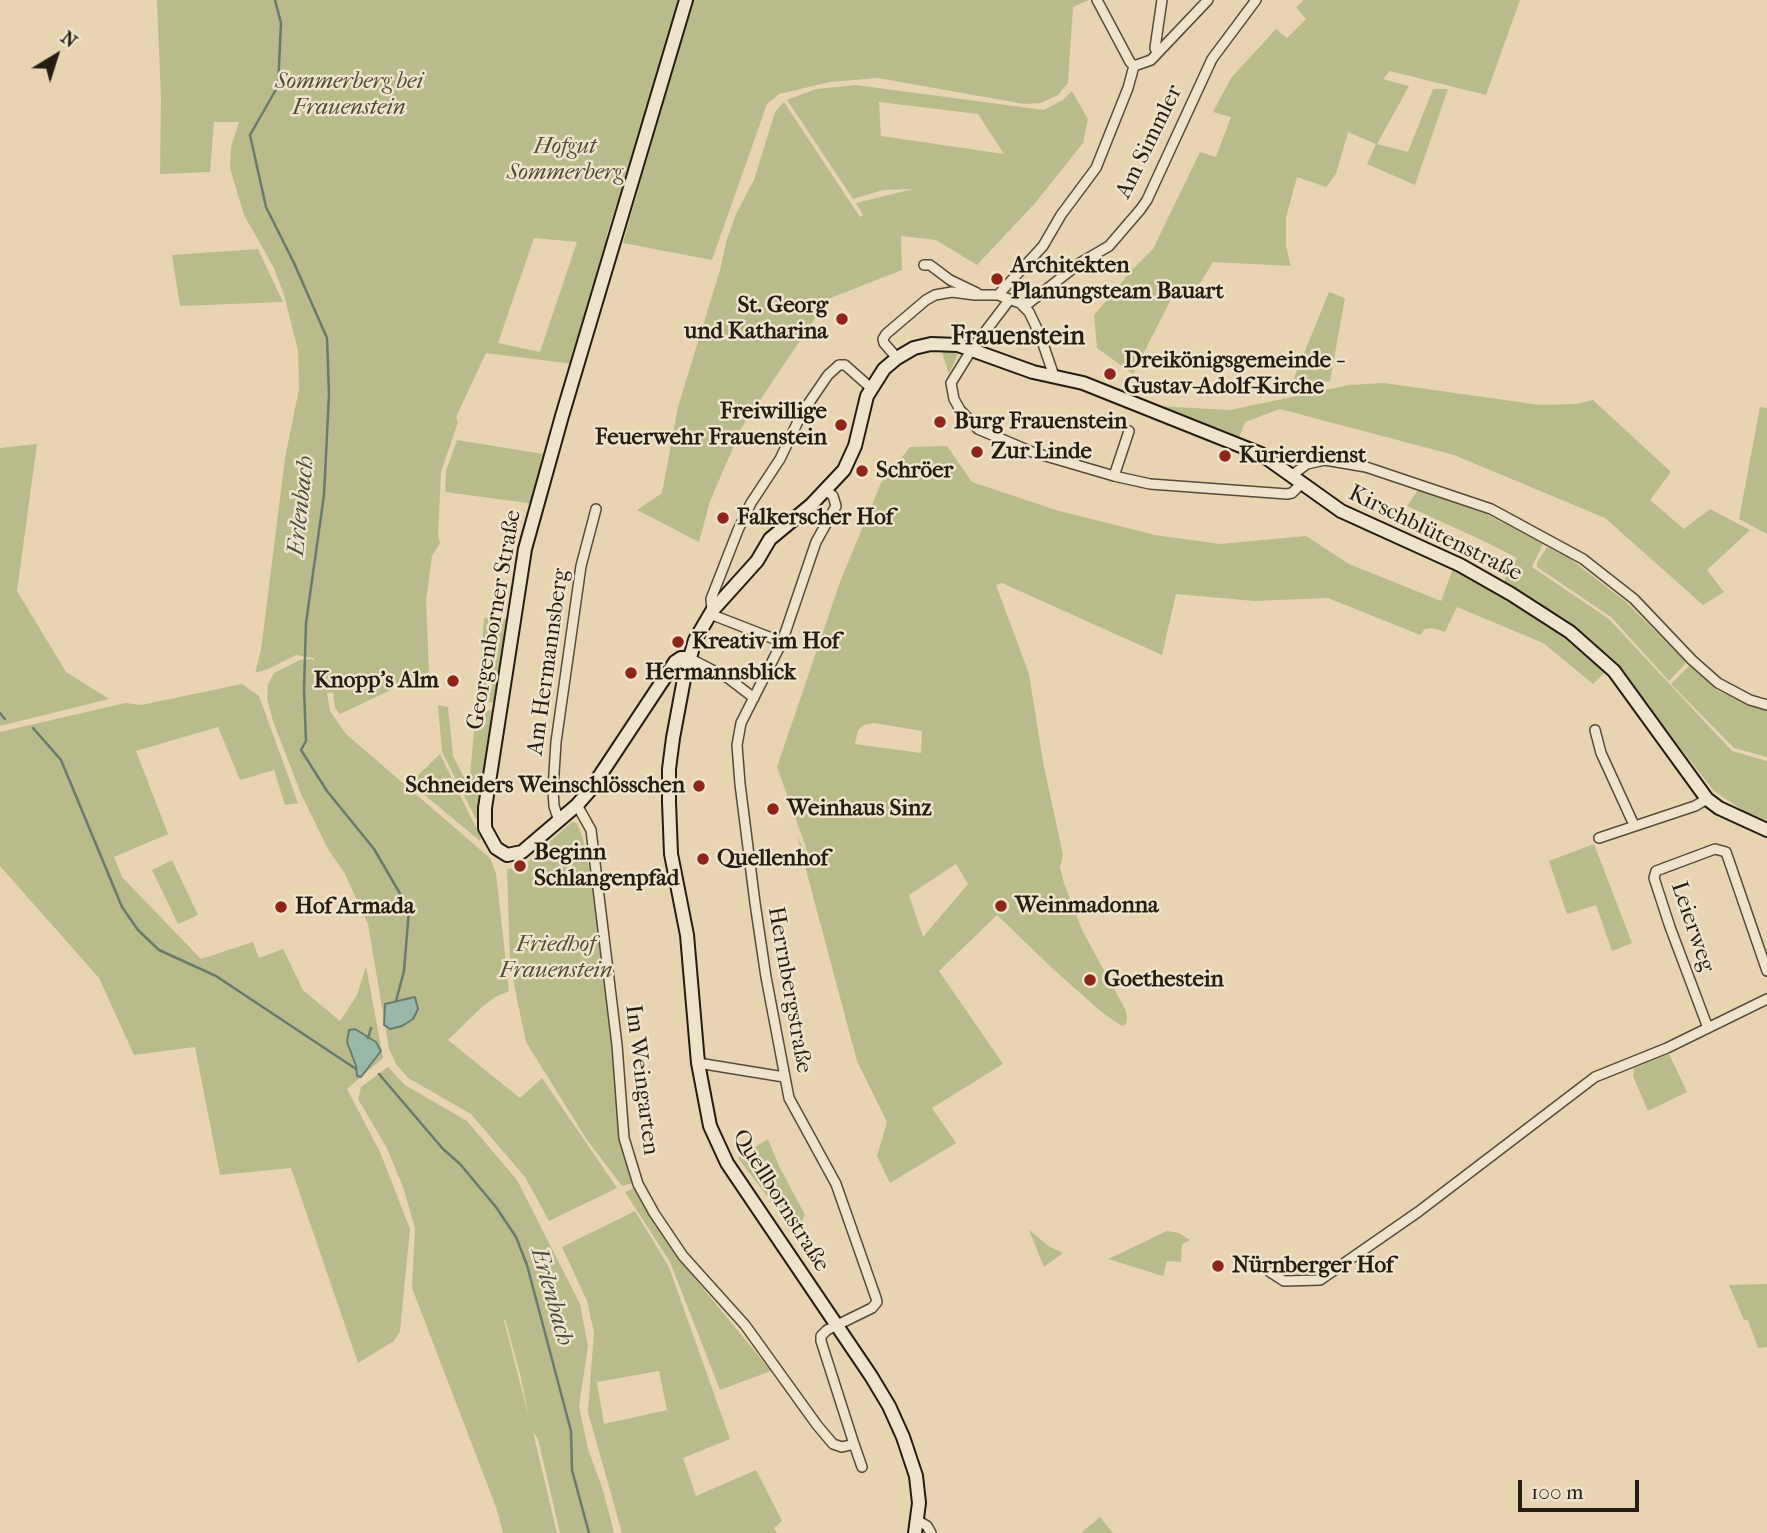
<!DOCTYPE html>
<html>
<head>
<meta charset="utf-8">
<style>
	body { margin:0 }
	#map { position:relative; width:1767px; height:1533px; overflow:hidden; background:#e8d4b1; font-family:"IM FELL French Canon",serif }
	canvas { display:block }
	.north { position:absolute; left:21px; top:21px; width:70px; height:70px; -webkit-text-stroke:5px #f0e3cc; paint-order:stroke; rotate:38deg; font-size:19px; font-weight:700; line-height:28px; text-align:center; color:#251d11 }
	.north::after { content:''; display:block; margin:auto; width:24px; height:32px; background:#251d11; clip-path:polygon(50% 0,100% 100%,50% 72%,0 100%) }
	.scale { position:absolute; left:1518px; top:1480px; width:121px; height:32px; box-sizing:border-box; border:4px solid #251d11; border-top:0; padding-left:9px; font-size:21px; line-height:24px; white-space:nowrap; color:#251d11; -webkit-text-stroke:5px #f0e3cc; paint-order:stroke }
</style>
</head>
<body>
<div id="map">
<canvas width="1767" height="1533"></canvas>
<div class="north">N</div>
<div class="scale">100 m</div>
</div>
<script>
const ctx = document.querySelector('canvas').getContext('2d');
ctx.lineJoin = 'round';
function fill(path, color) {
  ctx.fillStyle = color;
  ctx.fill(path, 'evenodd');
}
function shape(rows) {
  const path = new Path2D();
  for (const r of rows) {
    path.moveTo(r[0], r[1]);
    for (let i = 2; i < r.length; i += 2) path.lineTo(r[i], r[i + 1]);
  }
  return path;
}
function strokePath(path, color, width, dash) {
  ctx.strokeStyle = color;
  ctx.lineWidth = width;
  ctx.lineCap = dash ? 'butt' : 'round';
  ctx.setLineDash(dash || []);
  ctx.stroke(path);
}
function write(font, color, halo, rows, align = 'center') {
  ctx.font = font + ' "IM FELL French Canon",serif';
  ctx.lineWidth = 5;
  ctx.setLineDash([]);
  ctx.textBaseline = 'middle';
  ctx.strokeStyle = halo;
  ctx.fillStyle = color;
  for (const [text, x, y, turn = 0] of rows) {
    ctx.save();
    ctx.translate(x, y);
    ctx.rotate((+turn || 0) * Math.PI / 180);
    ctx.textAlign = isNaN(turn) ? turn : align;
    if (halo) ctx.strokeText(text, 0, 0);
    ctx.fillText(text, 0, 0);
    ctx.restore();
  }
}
const green = shape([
	[157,0,680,0,606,238,609,245,574,364,486,353,456,417,458,422,441,472,438,535,440,543,432,556,426,600,429,672,340,714,335,708,333,692,327,693,330,711,346,734,490,858,496,873,509,991,495,997,481,1008,448,1040,520,1098,542,1078,617,1188,549,1221,525,1177,471,1114,408,1078,396,1064,389,1049,368,924,344,872,329,851,301,794,273,721,267,698,268,684,274,673,300,660,311,659,315,661,313,658,296,655,268,669,255,673,261,650,285,458,299,389,298,350,284,295,274,268,244,215,230,168,231,147,239,122,214,122,210,172,160,174,161,99],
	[534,238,577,242,540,352,498,343],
	[692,0,1089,0,1073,7,1068,83,1058,95,1041,103,1024,104,878,78,830,82,779,94,767,104,712,260,623,243],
	[1304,0,1520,0,1486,95,1390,71,1383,79,1409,86,1377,144,1408,152,1433,89,1448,89,1415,185,1367,164,1376,144,1348,132,1336,174,1326,187,1297,177,1286,217,1286,246,1291,266,1213,262,1194,293,1171,299,1133,374,1097,348,1094,315,1133,269,1153,249,1200,152,1216,157,1231,117,1213,112,1231,78,1276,29,1287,38,1306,19,1296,7],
	[856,85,1044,110,1063,100,1072,91,1088,119,1083,143,1036,202,977,265,936,240,901,236,902,270,828,299,742,427,710,501,699,542,637,510,662,493,678,407,720,270,727,239,736,214,754,180,775,112,784,102,860,217,863,215,856,203,913,189,883,190,853,199,787,100,816,89],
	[879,102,978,114,1004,154,881,136],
	[258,249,283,302,180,306,172,255],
	[1329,292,1345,298,1330,381,1289,390],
	[941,350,954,350,958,354,949,374],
	[1384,383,1540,405,1577,404,1593,400,1671,472,1650,500,1684,529,1710,509,1750,530,1707,570,1724,592,1703,605,1605,518,1454,455,1280,409,1245,422,1239,438,1156,406,1230,410,1349,385],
	[1760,407,1767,408,1767,534,1739,519],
	[457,440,549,455,535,504,445,492,446,471],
	[37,444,17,591,66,672,109,699,0,726,0,448],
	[947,446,972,482,1059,511,1155,535,1220,544,1306,536,1349,564,1441,601,1453,569,1509,599,1567,636,1606,671,1593,684,1543,643,1457,607,1445,632,1432,628,1425,629,1420,635,1328,598,1254,601,1176,594,1162,655,1002,583,996,585,1029,674,1043,762,1063,855,1060,867,1064,883,1082,930,1126,1011,1127,1018,1126,1024,1122,1026,1104,1014,1053,969,997,915,939,971,1003,1064,932,1108,956,1143,890,1183,877,1156,887,1122,857,1061,797,836,813,867,777,767,840,582,881,483,910,447],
	[874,723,922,731,921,753,855,744,858,730,864,725],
	[956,864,968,884,923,937,909,895],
	[1418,490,1486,514,1543,544,1532,567,1609,619,1732,751,1767,761,1767,820,1745,812,1714,791,1610,658,1568,621,1503,583,1517,558,1488,543,1407,506],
	[1547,547,1569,558,1625,601,1685,661,1685,664,1669,681,1611,617,1537,567,1537,563],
	[484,618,511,619,497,703,478,701],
	[1690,665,1718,691,1767,711,1767,757,1734,748,1671,684],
	[242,684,259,696,298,803,285,805,274,770,240,780,218,727,136,751,168,834,114,857,122,877,201,959,253,942,259,958,283,949,303,990,340,1021,357,995,366,966,383,1058,347,1089,380,1152,410,1229,400,1331,394,1341,358,1363,291,1168,220,1175,195,1047,134,1055,99,978,0,866,0,732,125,703,141,705],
	[355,1029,376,1042,372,1064,356,1069,352,1058],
	[438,705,448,707,453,756,469,787,476,709,495,711,478,817,476,819,442,752],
	[440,754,481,838,480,841,410,783],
	[572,822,577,823,582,835,593,886,609,1000,633,1183,622,1186,587,1140,526,1042,510,965,507,869,519,868,525,864],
	[1594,844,1632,943,1612,951,1596,905,1567,914,1549,861],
	[172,860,198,915,178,924,152,870],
	[1669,1054,1687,1092,1648,1111,1633,1076,1634,1068],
	[388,1067,405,1085,467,1121,517,1180,580,1304,588,1346,579,1406,588,1449,603,1490,614,1533,560,1533,538,1439,533,1432,557,1533,503,1533,496,1507,412,1288,415,1228,403,1187,387,1148,358,1099,361,1087],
	[505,1319,521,1378,529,1418,504,1320],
	[768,1139,778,1164,805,1215,796,1234,738,1158],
	[636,1187,683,1264,771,1371,720,1390,670,1262,625,1192],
	[635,1211,669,1267,730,1439,683,1458,696,1496,756,1470,782,1521,774,1528,777,1533,622,1533,588,1412,594,1332,587,1301,562,1247],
	[659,1371,667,1410,604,1424,597,1382],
	[1029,1230,1050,1247,1063,1253,1044,1267],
	[1167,1231,1179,1233,1190,1240,1182,1244,1181,1262,1167,1261,1163,1276,1108,1259],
	[1767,1284,1767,1347,1758,1348,1748,1320,1744,1320,1729,1285],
	[1100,1517,1113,1533,1083,1533,1082,1532]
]);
const water = shape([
	[415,997,418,1009,413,1019,402,1026,390,1029,384,1025,385,1004,415,997],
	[355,1029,376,1042,381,1051,361,1077,357,1076,356,1066,347,1042,349,1030,355,1029]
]);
const stream = shape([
	[275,0,281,23,278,86,250,135,266,207,294,263,327,338,329,394,324,495,306,623,304,689,306,741,301,750,327,791,374,849,409,909,404,971,396,1001],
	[0,713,5,719],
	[33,728,61,760,122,907,138,930,159,950,216,976,356,1069],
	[368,1038,371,1028],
	[379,1074,443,1149,460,1164,496,1207,516,1237,527,1265,571,1431,572,1470,589,1533]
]);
const minor = shape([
	[1097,0,1130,62,1134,66],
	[1157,53,1155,48,1162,0],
	[1134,66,1151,60,1208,0],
	[924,265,930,265,950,280,977,293],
	[998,295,1043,246,1061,215,1096,168,1128,88,1134,66],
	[1010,299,972,349,951,383,954,399,960,410,978,429,1032,452,1114,476,1150,484,1287,494,1292,493,1301,484],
	[1025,306,1080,263,1109,246,1140,210,1147,200,1212,59,1256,0],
	[897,358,884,343,883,339,886,334,926,300,935,295,952,292,975,295,998,295,1020,303,1029,312,1040,335,1054,376],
	[1114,476,1129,431],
	[1291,476,1307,464,1325,460,1366,467,1491,509,1583,559,1634,599,1692,660,1718,683,1750,700,1767,705],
	[712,611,711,599,738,530,751,503,780,459,802,413,828,375,839,365,845,365,871,388],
	[710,614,782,642],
	[689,658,728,678,754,698],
	[1595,730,1601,753,1634,825],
	[577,805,591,830,617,1045,624,1138,638,1184,654,1213,683,1256,745,1325,817,1425,833,1444,842,1447,854,1444,821,1341,821,1336,827,1330,872,1308,877,1302,876,1298,836,1184,789,1098,766,977,755,903,740,784,737,745,741,723,782,642,816,542,836,506,833,496,826,490],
	[559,821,554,806,553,789,556,742,581,566,596,509],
	[1599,838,1695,806,1707,799],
	[1708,1028,1670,927,1654,878,1656,871,1715,849,1726,852,1767,971],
	[698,1063,784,1077],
	[1270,1272,1284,1281,1320,1280,1418,1212,1595,1077,1667,1048,1767,999],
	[854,1444,862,1467],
	[917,1520,927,1526,931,1533]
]);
const secondary = shape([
	[686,0,562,416,525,549,485,808,485,828,496,848,507,855,522,852,577,805,591,789,675,662,681,658,689,658],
	[915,1533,919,1503,916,1476,903,1437,889,1406,871,1376,727,1163,710,1126,698,1063,687,935,671,854,669,802,669,769,673,738,684,679,695,640,712,611,757,561,770,539,811,505,844,470,855,446,867,396,884,369,897,358,914,348,931,344,958,345,1033,372,1083,383,1261,454,1341,511,1460,565,1511,594,1570,632,1614,671,1707,799,1719,808,1767,830]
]);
const markers = [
	[997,279,7,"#8f2418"],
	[842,319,7,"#8f2418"],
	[1110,374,7,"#8f2418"],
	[940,422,7,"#8f2418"],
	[841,425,7,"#8f2418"],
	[977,452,7,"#8f2418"],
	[1225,456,7,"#8f2418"],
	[862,471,7,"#8f2418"],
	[723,518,7,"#8f2418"],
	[678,642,7,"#8f2418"],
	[631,673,7,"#8f2418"],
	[453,681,7,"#8f2418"],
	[699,786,7,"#8f2418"],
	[773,809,7,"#8f2418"],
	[703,859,7,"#8f2418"],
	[520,866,7,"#8f2418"],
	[1001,906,7,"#8f2418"],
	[281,907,7,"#8f2418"],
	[1090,980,7,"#8f2418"],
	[1218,1266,7,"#8f2418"]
];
const parkNames = [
	["Sommerberg bei",349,82],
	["Frauenstein",349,108],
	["Hofgut",565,147],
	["Sommerberg",565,173],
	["Friedhof",556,945],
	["Frauenstein",556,971]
];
const streetNames = [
	["Am Simmler",1150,142,-64],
	["Kirschblütenstraße",1435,534,26],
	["Georgenborner Straße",495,620,-80],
	["Am Hermannsberg",549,662,-82],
	["Leierweg",1692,927,71],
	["Herrnbergstraße",789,990,80],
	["Im Weingarten",641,1080,83],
	["Quellbornstraße",780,1201,58]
];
const poiNames = [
	["Architekten",1011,266],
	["Planungsteam Bauart",1011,292],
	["St. Georg",828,306,"right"],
	["und Katharina",828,332,"right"],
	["Dreikönigsgemeinde -",1124,361],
	["Gustav-Adolf-Kirche",1124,387],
	["Freiwillige",827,412,"right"],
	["Feuerwehr Frauenstein",827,438,"right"],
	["Burg Frauenstein",954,422],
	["Zur Linde",991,452],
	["Kurierdienst",1239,456],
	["Schröer",876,471],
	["Falkerscher Hof",737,518],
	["Kreativ im Hof",692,642],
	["Hermannsblick",645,673],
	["Knopp's Alm",439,681,"right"],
	["Schneiders Weinschlösschen",685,786,"right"],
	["Weinhaus Sinz",787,809],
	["Beginn",534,853],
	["Schlangenpfad",534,879],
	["Quellenhof",717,859],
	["Weinmadonna",1015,906],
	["Hof Armada",295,907],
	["Goethestein",1104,980],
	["Nürnberger Hof",1232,1266]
];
const waterNames = [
	["Erlenbach",302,506,-84],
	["Erlenbach",551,1297,74]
];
const quarterNames = [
	["Frauenstein",1018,338]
];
fill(green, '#b9bc8a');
fill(water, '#98b8a8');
strokePath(water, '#6a7a6c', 2);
strokePath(stream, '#6a7a6c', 2.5);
strokePath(minor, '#564b39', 12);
strokePath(secondary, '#251d11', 16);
strokePath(minor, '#f0e3cc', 9);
strokePath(secondary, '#f0e3cc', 12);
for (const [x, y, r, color] of markers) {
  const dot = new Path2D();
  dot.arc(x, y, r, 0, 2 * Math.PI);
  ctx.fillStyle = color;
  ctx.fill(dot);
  strokePath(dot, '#f0e3cc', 2.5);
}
write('italic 23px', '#514d35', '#f0e3cc', parkNames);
write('23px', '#251d11', '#f0e3cc', streetNames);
write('bold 23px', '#251d11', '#f0e3cc', poiNames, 'left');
write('italic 24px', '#484c3e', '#f0e3cc', waterNames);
write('bold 26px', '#251d11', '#f0e3cc', quarterNames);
</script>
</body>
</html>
